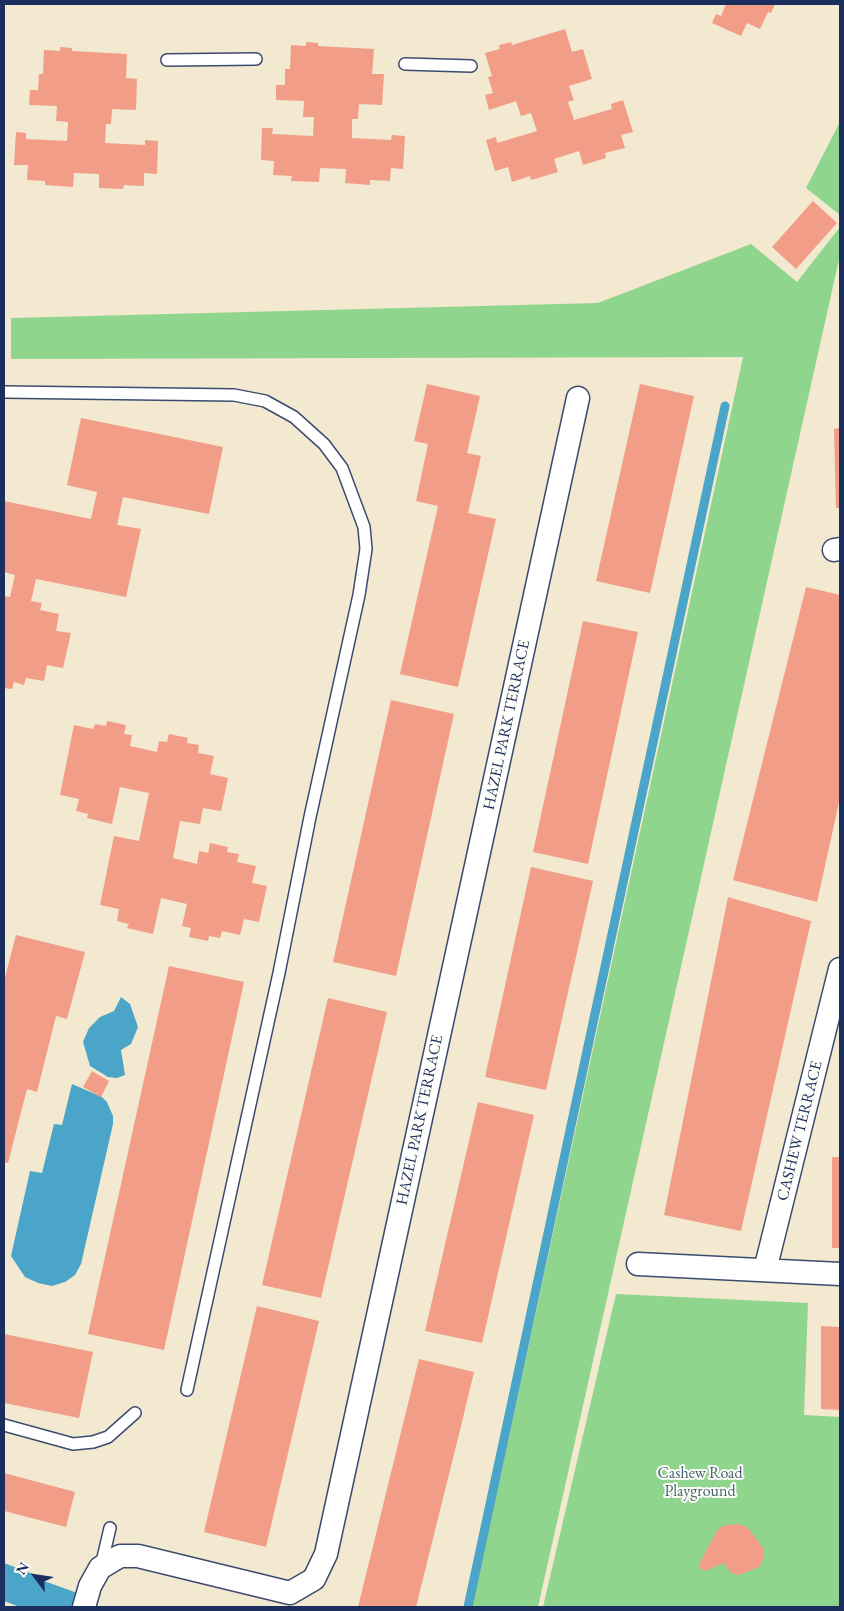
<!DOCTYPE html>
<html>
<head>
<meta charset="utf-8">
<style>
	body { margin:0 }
	#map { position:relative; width:844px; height:1611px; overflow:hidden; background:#f3e8d0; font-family:"EB Garamond",serif }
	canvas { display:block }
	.frame { position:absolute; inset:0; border:5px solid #1b2f5e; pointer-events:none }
	.north { position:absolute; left:10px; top:1551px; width:50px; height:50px; -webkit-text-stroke:4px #fdfcf7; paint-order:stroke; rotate:301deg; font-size:14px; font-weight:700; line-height:20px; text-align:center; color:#1b2f5e }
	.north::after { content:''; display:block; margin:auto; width:18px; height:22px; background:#1b2f5e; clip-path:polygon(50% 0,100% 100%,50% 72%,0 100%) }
</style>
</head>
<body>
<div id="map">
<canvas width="844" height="1611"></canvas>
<div class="frame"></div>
<div class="north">N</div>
</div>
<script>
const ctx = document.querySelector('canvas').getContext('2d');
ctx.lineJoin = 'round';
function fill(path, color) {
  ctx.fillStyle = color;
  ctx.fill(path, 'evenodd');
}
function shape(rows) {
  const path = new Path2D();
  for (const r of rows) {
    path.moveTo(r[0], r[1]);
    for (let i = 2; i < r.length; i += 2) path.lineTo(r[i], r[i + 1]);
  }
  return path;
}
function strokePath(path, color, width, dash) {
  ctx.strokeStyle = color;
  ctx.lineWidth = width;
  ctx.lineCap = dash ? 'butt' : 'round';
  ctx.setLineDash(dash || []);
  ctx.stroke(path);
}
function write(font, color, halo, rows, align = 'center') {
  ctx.font = font + ' "EB Garamond",serif';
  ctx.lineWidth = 4;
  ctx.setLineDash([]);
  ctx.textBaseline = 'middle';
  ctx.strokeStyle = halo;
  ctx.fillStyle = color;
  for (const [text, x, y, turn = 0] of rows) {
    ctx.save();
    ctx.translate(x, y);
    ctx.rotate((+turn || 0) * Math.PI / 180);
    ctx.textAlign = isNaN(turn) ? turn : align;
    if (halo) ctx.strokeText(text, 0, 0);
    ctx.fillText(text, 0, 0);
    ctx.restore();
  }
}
const green = shape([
	[840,122,840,215,806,188],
	[840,227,840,255,538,1607,472,1607,743,357,11,359,11,318,598,303,751,244,797,282],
	[616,1294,808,1303,804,1415,840,1417,840,1607,543,1607]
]);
const water = shape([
	[121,997,130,1004,138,1027,131,1044,121,1050,125,1075,117,1078,108,1077,90,1066,83,1042,89,1028,100,1017,114,1011],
	[72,1084,102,1097,107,1102,113,1116,113,1124,81,1264,75,1275,65,1282,52,1286,38,1283,25,1277,11,1256,30,1171,42,1173,54,1124,62,1125],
	[4,1563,46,1579,34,1607,20,1607,4,1601]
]);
const stream = shape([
	[468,1607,725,406]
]);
const canal = shape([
	[4,1582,73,1607]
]);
const building = shape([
	[726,4,775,4,771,13,768,12,760,29,747,23,741,36,712,23,716,14,721,16],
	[565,29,572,52,583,49,592,79,569,86,574,100,568,102,574,120,612,109,611,104,623,100,633,132,621,135,625,148,605,153,606,158,583,165,579,151,554,159,558,172,531,180,530,176,512,182,508,167,495,171,486,140,496,137,497,143,537,131,531,113,521,116,516,101,489,110,485,95,493,93,488,77,492,76,485,53,500,49,499,45,511,42,512,45],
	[306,42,318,43,318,46,374,49,372,74,384,74,382,105,359,104,358,119,352,119,352,138,391,140,392,135,405,136,403,169,391,168,390,181,370,180,370,185,345,183,346,169,320,168,319,182,291,181,292,176,273,175,274,161,261,160,262,128,273,128,272,134,313,136,314,117,303,117,304,101,276,100,276,85,285,85,285,69,290,69,291,45,306,46],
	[60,47,72,48,72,51,127,54,126,78,137,79,136,110,112,109,111,124,106,124,105,143,145,145,145,140,158,141,157,174,144,173,144,186,124,185,123,189,99,188,99,174,74,173,73,187,45,185,45,181,27,180,28,165,14,165,16,132,26,133,26,139,67,141,68,122,56,121,57,106,29,105,30,90,38,90,39,74,43,74,44,50,60,51],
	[813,201,837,223,796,269,772,247],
	[427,384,480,396,467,453,481,456,468,513,496,519,458,687,400,674,438,506,416,501,428,444,414,441],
	[640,384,694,396,650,593,596,581],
	[81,418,223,447,209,514,123,497,117,525,141,529,126,597,36,579,31,601,42,603,40,610,59,614,56,631,71,633,63,668,47,665,44,681,26,678,24,685,14,682,12,689,4,688,4,596,10,597,15,575,4,572,4,501,91,519,97,492,67,485],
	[840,428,840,508,836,508,834,429],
	[806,587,840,595,840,798,817,902,733,880],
	[583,621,638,632,588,864,533,852],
	[391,700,454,714,396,976,333,962],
	[107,721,126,725,124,734,132,735,130,746,157,752,159,741,167,742,169,734,188,738,187,743,199,745,198,753,214,756,210,774,228,778,221,811,203,808,200,824,180,821,173,858,197,864,199,851,208,853,210,843,228,847,227,852,239,854,237,862,256,866,252,883,267,886,259,922,244,919,240,935,222,931,220,938,209,936,208,941,189,937,191,928,182,926,187,904,161,898,153,934,127,928,129,924,117,921,119,909,100,905,114,836,139,841,149,793,120,787,112,824,87,818,88,814,76,811,79,799,60,795,74,725,93,729,95,724,106,726],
	[531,867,593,881,546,1090,485,1077],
	[728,897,811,921,741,1231,664,1215],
	[16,935,85,952,67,1019,56,1016,37,1092,27,1089,8,1163,4,1162,4,981],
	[169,966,244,982,164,1350,88,1334],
	[328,998,387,1012,321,1298,262,1285],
	[92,1071,109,1081,101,1097,83,1087],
	[478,1102,534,1115,482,1343,425,1331],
	[832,1157,840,1157,840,1248,832,1248],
	[257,1306,319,1321,266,1547,204,1532],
	[821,1326,840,1327,840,1410,821,1409],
	[4,1334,93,1352,79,1418,4,1403],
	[419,1359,474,1372,461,1426,416,1607,358,1607],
	[4,1473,75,1492,66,1527,4,1511],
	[738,1524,747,1527,764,1549,764,1558,759,1567,739,1575,731,1573,724,1563,705,1571,700,1568,700,1562,717,1531,722,1526]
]);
const service = shape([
	[167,60,256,59],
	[405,64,471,66],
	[4,392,234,395,265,401,294,417,324,444,342,468,364,527,366,549,359,595,310,817,279,973,187,1390],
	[4,1425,73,1444,93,1442,108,1437,135,1413],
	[101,1566,110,1528]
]);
const minor = shape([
	[834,550,840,549],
	[638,1264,840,1274],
	[765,1270,840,969],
	[84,1607,90,1586,100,1568,120,1556,138,1556,290,1593,314,1579,326,1554,578,398]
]);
const streetNames = [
	["HAZEL PARK TERRACE",507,725,-78],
	["HAZEL PARK TERRACE",420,1120,-78],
	["CASHEW TERRACE",800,1131,-76]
];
const parkNames = [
	["Cashew Road",700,1474],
	["Playground",700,1492]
];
fill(green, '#90d58e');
fill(water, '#4ba5c8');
strokePath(stream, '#4ba5c8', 9);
strokePath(canal, '#4ba5c8', 29);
fill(building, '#f29d88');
strokePath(service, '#3b4b6f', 14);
strokePath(minor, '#3b4b6f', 25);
strokePath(service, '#fff', 11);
strokePath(minor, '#fff', 22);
write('16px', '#1b2f5e', '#fdfcf7', streetNames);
write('16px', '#3e616c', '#fdfcf7', parkNames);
</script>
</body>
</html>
